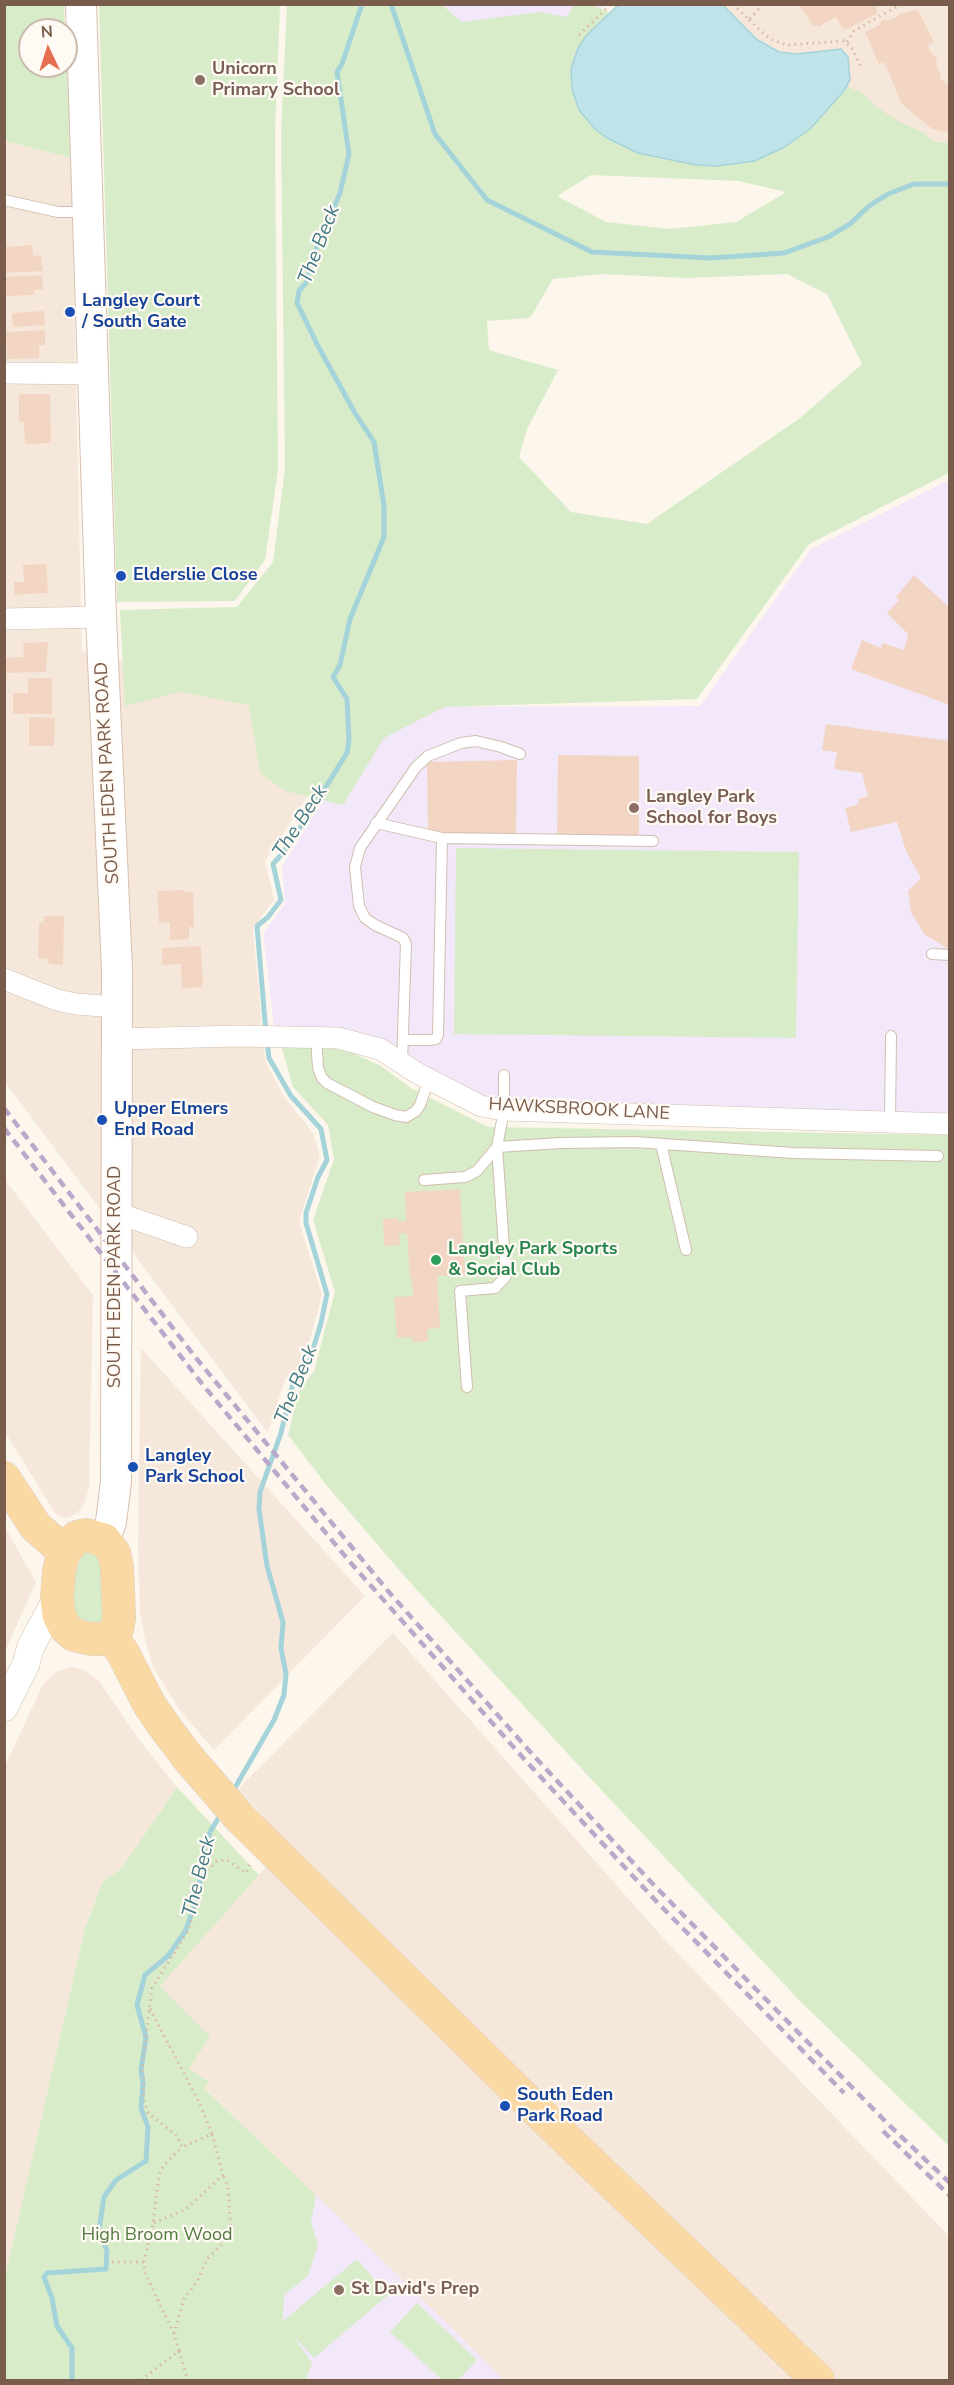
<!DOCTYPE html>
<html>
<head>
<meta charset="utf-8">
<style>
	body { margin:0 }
	#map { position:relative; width:954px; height:2385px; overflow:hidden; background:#fdf6ec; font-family:"Nunito Sans",sans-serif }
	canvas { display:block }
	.frame { position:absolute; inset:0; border:6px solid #7a5c4d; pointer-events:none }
	.north { position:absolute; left:18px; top:18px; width:60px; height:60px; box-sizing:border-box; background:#fffaf3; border:2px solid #cabbb1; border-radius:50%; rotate:356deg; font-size:16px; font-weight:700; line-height:24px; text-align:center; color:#7a5c4d }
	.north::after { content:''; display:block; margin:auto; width:21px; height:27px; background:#e76f51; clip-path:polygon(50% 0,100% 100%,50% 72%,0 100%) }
</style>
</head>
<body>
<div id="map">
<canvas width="954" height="2385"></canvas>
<div class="frame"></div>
<div class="north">N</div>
</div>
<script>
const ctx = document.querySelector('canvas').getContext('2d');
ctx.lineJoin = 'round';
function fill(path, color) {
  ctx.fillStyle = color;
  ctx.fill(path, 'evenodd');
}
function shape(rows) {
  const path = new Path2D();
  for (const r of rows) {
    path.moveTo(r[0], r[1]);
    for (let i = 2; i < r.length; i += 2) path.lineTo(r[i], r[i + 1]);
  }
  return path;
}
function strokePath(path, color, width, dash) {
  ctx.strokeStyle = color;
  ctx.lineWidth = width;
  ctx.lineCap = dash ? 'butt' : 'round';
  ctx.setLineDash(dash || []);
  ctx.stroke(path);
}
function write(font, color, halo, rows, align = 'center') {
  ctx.font = font + ' "Nunito Sans",sans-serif';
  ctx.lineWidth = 4.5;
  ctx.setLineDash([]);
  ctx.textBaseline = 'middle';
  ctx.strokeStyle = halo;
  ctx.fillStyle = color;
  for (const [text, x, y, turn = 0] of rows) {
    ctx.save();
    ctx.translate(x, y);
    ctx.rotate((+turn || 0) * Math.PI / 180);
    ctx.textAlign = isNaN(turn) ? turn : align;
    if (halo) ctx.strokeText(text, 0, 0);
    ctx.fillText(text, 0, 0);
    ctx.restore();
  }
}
const residential = shape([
	[684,5,949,5,949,166],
	[5,141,71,158,82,652,344,709,344,741,265,861,274,900,253,928,265,1060,284,1097,313,1133,320,1155,299,1221,322,1295,303,1365,285,1379,268,1433,5,1082],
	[5,1180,93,1295,89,1488,84,1504,78,1512,70,1517,62,1518,55,1513,5,1432],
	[141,1348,365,1596,214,1750,179,1709,154,1669,146,1644,140,1612,138,1545],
	[5,1527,36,1582,5,1651,4,1527],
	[393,1633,665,1940,949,2236,949,2380,504,2380,204,2087,209,2081,189,2069,159,1986,287,1843,238,1789],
	[71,1667,85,1670,99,1681,140,1741,177,1787,121,1869,103,1881,85,1928,5,2277,5,1766,43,1684,57,1671]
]);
const education = shape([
	[445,5,604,5,576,32,461,23,447,10],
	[949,480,949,1126,483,1099,338,1029,274,1026,263,933,285,904,282,866,355,751,356,707,700,706,811,549],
	[316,2195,504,2380,295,2380,266,2280,294,2249]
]);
const green = shape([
	[4,5,64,5,65,30,30,30,30,66,66,66,66,42,71,158,5,141],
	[99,5,280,5,275,134,278,470,265,560,235,601,117,602],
	[287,5,442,5,462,22,539,12,567,17,574,5,593,5,820,114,847,86,862,93,878,108,898,121,924,133,934,142,949,143,949,473,809,544,697,699,444,707,384,738,343,805,285,791,260,773,249,705,180,692,125,706,120,610,237,607,273,562,285,469,281,133],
	[591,175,738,181,786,192,736,222,669,229,606,222,557,196],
	[602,274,686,278,787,274,827,294,862,364,800,418,647,524,571,512,519,457,527,429,558,370,489,350,487,321,530,318,553,279],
	[456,848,799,852,796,1038,454,1034],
	[281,1045,344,1049,381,1066,411,1088,488,1127,949,1135,949,2146,799,2000,591,1779,407,1579,328,1487,288,1435,298,1392,314,1371,335,1292,313,1220,334,1159,328,1125,293,1087],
	[97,1547,111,1620,81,1627,72,1604,76,1554],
	[177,1787,259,1875,160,1986,210,2036,189,2069,210,2082,204,2088,316,2195,311,2222,318,2245,308,2276,284,2295,283,2321,357,2259,388,2295,314,2358,292,2334,312,2363,306,2380,5,2380,5,2277,85,1928,103,1881,121,1869],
	[417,2303,477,2360,458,2380,442,2380,390,2332]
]);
const water = shape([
	[618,5,723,5,756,39,779,52,797,54,841,49,848,57,850,80,843,92,810,129,783,148,754,161,717,166,696,165,638,153,607,138,596,130,579,110,572,89,571,69,578,48,586,36,618,5]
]);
const stream = shape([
	[391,4,435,134,487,200,592,252,711,258,784,253,828,237,850,224,869,206,888,194,914,184,950,184],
	[266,1033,257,926,268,917,281,900,273,864,282,854,304,822,347,753,349,740,347,699,333,677,340,665,350,619,384,537,384,506,374,442,355,413,318,346,297,303,299,291,306,283,314,254,340,193,349,154,337,72,342,64,362,4],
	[232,1793,274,1720,284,1695,286,1674,281,1648,283,1622,267,1566,259,1509,260,1492,281,1433,293,1383,307,1369,321,1323,327,1294,306,1223,306,1213,318,1177,327,1160,321,1129,291,1096,269,1058,267,1042],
	[72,2380,72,2348,57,2326,52,2298,44,2277,47,2273,106,2269,107,2251,99,2230,104,2197,116,2180,146,2161,148,2127,141,2108,143,2083,141,2070,146,2037,137,2005,145,1975,168,1956,186,1930,199,1891,201,1862,210,1832,222,1812]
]);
const building = shape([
	[798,4,874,4,878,13,847,29,843,29,836,17,818,27,817,25,814,27],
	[917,9,934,42,927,45,932,54,937,58,936,64,941,76,939,77,950,87,950,133,932,129,902,104,884,62,879,64,865,32,878,26,883,20,888,21,897,17,900,13,907,13],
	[32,245,33,256,41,255,43,271,4,273,4,247],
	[42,275,43,290,34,290,34,295,6,296,5,277],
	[44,311,45,325,13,327,12,313],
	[45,330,45,345,39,345,39,358,7,359,6,332],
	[19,394,50,394,51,443,25,444,24,422,19,422],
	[46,564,48,593,14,595,14,582,24,582,23,565],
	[914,575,950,608,950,705,851,669,862,640,881,648,883,643,904,650,908,634,887,613,899,600,896,597],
	[48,642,46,672,4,673,4,658,24,657,23,643],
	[28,678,52,678,52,714,13,714,13,693,28,693],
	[29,717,55,718,54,746,29,746],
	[826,724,950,741,950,950,924,934,911,912,908,891,921,878,906,851,897,822,851,832,845,808,859,804,858,799,868,796,862,773,834,769,837,752,822,750],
	[558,755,639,756,639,838,557,837],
	[517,760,516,834,428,834,427,762],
	[184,890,184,892,193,892,194,927,189,927,189,939,170,940,170,922,159,923,157,891],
	[44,916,64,916,63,965,48,964,49,959,38,958,39,923,43,923],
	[201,946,203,987,182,988,181,964,162,965,162,948],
	[460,1189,465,1275,437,1276,440,1328,427,1329,428,1341,412,1342,412,1337,397,1338,394,1297,413,1296,412,1278,410,1278,407,1233,399,1234,400,1245,384,1246,383,1219,398,1218,399,1222,406,1221,405,1192]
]);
const path = shape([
	[733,4,749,20,763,4],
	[749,20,770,39,787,45,844,41,852,48,862,69],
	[579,35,611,4],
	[847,42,854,31,901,4],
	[150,2009,199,2102,212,2134,182,2147],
	[154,2223,186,2209,223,2175,212,2134],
	[112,2262,144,2262],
	[174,2334,184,2299,198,2280,207,2259,226,2240,231,2233,228,2187,223,2175],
	[179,2351,188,2380],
	[141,2380,179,2351,174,2334,145,2273,144,2262,153,2224,159,2175,164,2165,182,2147,177,2136,148,2113,143,2097,144,2082,142,2069,152,1988,188,1931,206,1872,217,1861,227,1860,246,1873,250,1863]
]);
const service = shape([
	[4,200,58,212,87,212],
	[376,823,442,838,653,841],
	[932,954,950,955],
	[316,1037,318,1068,322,1078,327,1083,373,1107,395,1115,406,1117,416,1111,420,1105,429,1079],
	[403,1040,432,1040,436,1039,438,1035,442,838],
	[402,1063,406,944,403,938,375,925,365,918,359,906,355,867,360,848,416,767,428,756,461,743,476,741,501,747,520,754],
	[890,1122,891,1036],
	[661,1144,686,1250],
	[424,1180,465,1177,477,1171,497,1147,561,1143,635,1142,793,1153,938,1156],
	[467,1387,460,1291,495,1288,506,1276,497,1147,504,1110,504,1075]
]);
const minor = shape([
	[4,373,93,374],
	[4,619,101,617],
	[4,979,57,1000,76,1004,117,1007],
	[117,1039,240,1036,338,1038,380,1049,417,1073,481,1106,504,1110,950,1124],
	[117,1213,187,1237]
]);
const tertiary = shape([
	[4,1708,26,1664,31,1646,57,1598]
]);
const secondary = shape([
	[81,4,101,617,117,969,116,1482,111,1522,104,1540]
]);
const primary = shape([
	[4,1478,36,1527,64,1551],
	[86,1535,104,1540,114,1553,117,1567,119,1618,117,1629,111,1636,103,1639,91,1639,74,1635,65,1627,59,1615,57,1598,59,1571,64,1551,77,1537,86,1535],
	[111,1636,123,1653,149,1704,167,1730,189,1759,241,1819,559,2132,818,2380]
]);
const rail = shape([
	[4,1108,196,1358,388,1591,534,1756,651,1882,888,2124,950,2183],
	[4,1128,203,1385,350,1562,525,1760,657,1902,844,2093],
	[883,2131,950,2196]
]);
const markers = [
	[200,80,6,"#8d6e63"],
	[70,312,6,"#1a4fb4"],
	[121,576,6,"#1a4fb4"],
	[634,808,6,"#8d6e63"],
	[102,1120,6,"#1a4fb4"],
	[436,1260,6,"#2e9e5b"],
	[133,1467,6,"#1a4fb4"],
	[505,2106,6,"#1a4fb4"],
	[339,2290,6,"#8d6e63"]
];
const educationNames = [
	["Unicorn",212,70],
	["Primary School",212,91],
	["Langley Park",646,798],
	["School for Boys",646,819],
	["St David's Prep",351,2290]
];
const transitNames = [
	["Langley Court",82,302],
	["/ South Gate",82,323],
	["Elderslie Close",133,576],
	["Upper Elmers",114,1110],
	["End Road",114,1131],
	["Langley",145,1457],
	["Park School",145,1478],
	["South Eden",517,2096],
	["Park Road",517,2117]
];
const streetNames = [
	["SOUTH EDEN PARK ROAD",108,773,-93],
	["HAWKSBROOK LANE",579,1110,3],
	["SOUTH EDEN PARK ROAD",116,1277,-90]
];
const leisureNames = [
	["Langley Park Sports",448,1250],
	["& Social Club",448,1271]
];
const parkNames = [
	["High Broom Wood",157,2236]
];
const waterNames = [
	["The Beck",320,245,-69],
	["The Beck",301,822,-57],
	["The Beck",297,1385,-68],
	["The Beck",200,1877,-76]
];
fill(residential, '#f5e8da');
fill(education, '#f3e8fa');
fill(green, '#d8ecc9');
fill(water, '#bfe3e8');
strokePath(water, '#a5d3da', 1.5);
strokePath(stream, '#a5d3da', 5);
fill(building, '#f3d5c3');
strokePath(service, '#d1beb0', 12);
strokePath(minor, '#d1beb0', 22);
strokePath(tertiary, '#d1beb0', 28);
strokePath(secondary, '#d6c0b0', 32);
strokePath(primary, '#dad1cd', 34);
strokePath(path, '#d9b8a5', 3, [1.5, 4.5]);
strokePath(service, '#fff', 10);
strokePath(minor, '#fff', 21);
strokePath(tertiary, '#fff', 27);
strokePath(secondary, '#fff', 30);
strokePath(primary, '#fbd9a5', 33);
strokePath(rail, '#b9a8c9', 4.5, [9, 6]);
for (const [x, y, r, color] of markers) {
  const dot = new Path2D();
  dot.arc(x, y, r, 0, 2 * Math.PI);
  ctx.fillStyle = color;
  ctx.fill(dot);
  strokePath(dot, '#fffaf3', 2);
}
write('bold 18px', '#785e54', '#fffaf3', educationNames, 'left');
write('bold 18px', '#164399', '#fffaf3', transitNames, 'left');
write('18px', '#7a5c4d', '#fffaf3', streetNames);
write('bold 18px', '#27864d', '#fffaf3', leisureNames, 'left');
write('18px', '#537a41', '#fffaf3', parkNames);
write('italic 20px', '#437c86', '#fffaf3', waterNames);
</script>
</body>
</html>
